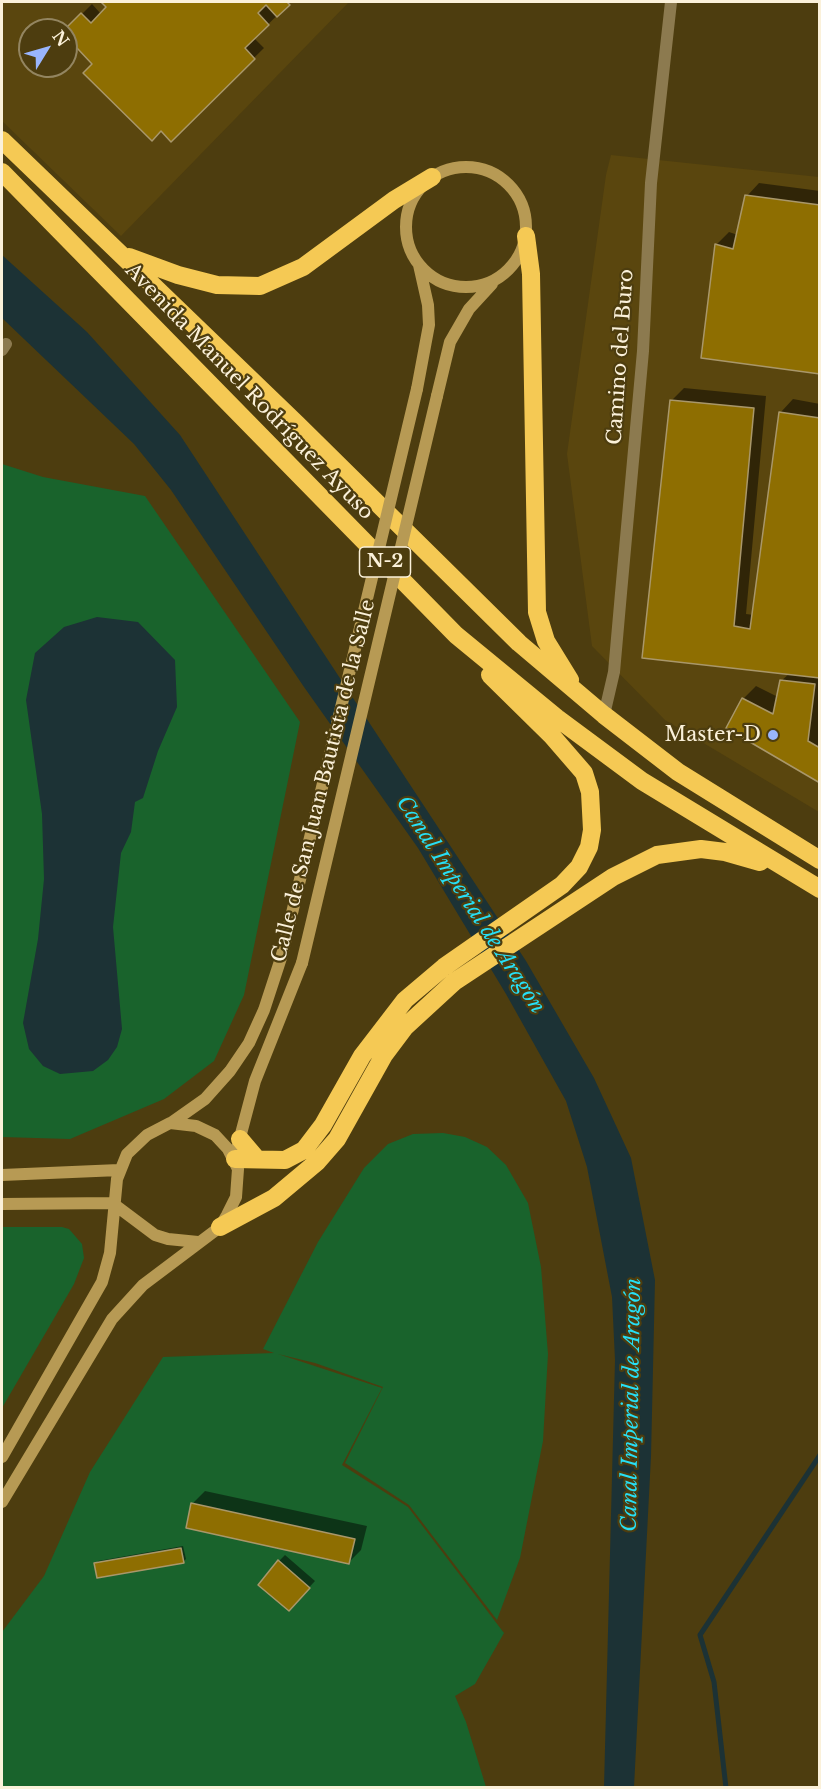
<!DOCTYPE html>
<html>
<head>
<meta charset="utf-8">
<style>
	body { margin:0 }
	#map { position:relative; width:821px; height:1789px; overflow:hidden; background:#4d3d0f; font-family:"Libre Baskerville",serif }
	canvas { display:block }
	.frame { position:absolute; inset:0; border:3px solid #fbf1da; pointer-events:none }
	.north { position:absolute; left:18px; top:18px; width:60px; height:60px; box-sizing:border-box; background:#4d3d0f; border:2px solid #938560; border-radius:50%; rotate:53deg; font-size:16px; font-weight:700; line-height:24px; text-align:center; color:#fbf1da }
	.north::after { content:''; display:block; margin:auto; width:21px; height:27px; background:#99b5fd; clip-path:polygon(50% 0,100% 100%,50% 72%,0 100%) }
</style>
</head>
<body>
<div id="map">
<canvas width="821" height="1789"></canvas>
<div class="frame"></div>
<div class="north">N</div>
</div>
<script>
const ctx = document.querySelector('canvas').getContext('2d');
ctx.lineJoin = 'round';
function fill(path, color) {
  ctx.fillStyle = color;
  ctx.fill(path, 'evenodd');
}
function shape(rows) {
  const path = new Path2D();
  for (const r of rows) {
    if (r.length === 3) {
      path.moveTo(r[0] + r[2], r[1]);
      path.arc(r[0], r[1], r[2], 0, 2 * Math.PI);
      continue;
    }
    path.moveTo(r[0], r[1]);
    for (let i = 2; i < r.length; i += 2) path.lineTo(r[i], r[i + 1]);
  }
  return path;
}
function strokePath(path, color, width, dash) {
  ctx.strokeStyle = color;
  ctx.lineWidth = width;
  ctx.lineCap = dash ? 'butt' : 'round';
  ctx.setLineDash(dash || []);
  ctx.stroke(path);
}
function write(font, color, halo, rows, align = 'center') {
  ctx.font = font + ' "Libre Baskerville",serif';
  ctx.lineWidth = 4.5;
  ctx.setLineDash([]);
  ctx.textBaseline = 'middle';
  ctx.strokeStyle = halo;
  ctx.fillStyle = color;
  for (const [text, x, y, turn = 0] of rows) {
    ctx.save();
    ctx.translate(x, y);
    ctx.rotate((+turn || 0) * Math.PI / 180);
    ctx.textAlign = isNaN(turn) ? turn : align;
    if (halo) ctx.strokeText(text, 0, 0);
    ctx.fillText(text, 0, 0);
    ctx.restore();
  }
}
const built = shape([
	[2,2,349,2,121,236,2,121],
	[30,30,66,30,66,66,30,66],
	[611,155,819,177,819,812,665,720,592,646,567,454,606,175]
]);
const green = shape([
	[2,464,43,477,145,496,300,722,244,995,214,1061,164,1099,70,1139,2,1137],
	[443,1133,465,1137,487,1147,506,1165,528,1203,541,1267,548,1354,543,1441,520,1558,497,1620,409,1505,345,1463,383,1387,315,1363,278,1354,382,1388,342,1465,408,1507,504,1633,475,1684,455,1696,466,1722,486,1787,2,1787,2,1632,44,1576,90,1472,163,1357,274,1353,263,1349,318,1242,364,1168,388,1144,413,1134],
	[2,1227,62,1227,69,1229,82,1244,84,1258,74,1284,2,1408]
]);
const water = shape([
	[2,255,87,332,180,435,526,961,594,1078,631,1158,655,1280,651,1456,634,1787,604,1787,615,1360,612,1297,587,1167,566,1101,506,994,418,848,304,687,171,490,134,444,2,318],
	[97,617,138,622,175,660,177,707,158,751,143,798,135,802,131,832,121,853,113,927,122,1029,117,1047,108,1060,93,1071,60,1074,43,1066,29,1049,23,1023,38,939,44,879,42,814,26,700,35,653,64,627]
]);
const shadow = shape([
	[103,2,291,2,254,38,264,48,171,140,77,46,66,54,66,30,92,4,101,14,108,7],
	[759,183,820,191,820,372,716,245,729,232,738,235,747,196],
	[684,388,766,396,746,614,754,615,781,412,793,399,820,404,820,781,743,699,756,686,778,697,781,681,790,673,643,657,671,401],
	[205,1491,367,1526,361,1550,349,1562,193,1503],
	[183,1546,186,1559,183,1562,96,1564,98,1561],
	[285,1555,315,1581,289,1609,279,1561]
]);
const stream = shape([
	[726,1788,714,1682,700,1635,820,1455]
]);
const building = shape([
	[101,2,287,2,290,5,277,17,266,5,258,13,269,25,245,48,255,59,171,142,161,131,152,141,83,73,92,64,77,48,68,58,66,56,66,30,64,30,81,13,91,23,106,7,101,2],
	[745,195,820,205,820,374,701,358,715,244,733,249,745,195],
	[670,400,754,408,734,626,750,629,779,412,820,418,820,678,642,658,670,400],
	[780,680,815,684,808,741,820,748,820,783,726,728,742,698,773,714,780,680],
	[191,1503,355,1539,349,1564,186,1528,191,1503],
	[181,1548,184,1563,97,1578,94,1563,181,1548],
	[278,1560,310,1588,289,1611,258,1585,278,1560]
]);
const street = shape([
	[2,350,6,344],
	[604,715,614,672,621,593,643,351,651,183,671,2]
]);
const secondary = shape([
	[466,227,60],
	[417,389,429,325,428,305,419,265],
	[437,396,450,342,469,309,492,284],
	[171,1123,205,1099,230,1071,249,1043,264,1010,282,955],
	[238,1145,255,1081,302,963],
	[2,1175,119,1170],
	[2,1204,115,1203],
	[115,1205,155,1235,168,1239,198,1242],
	[2,1457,102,1282,110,1253,117,1179,127,1154,147,1135,170,1123,196,1126,215,1135,228,1149,238,1169,236,1197,227,1215,220,1227,143,1285,112,1319,2,1502]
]);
const highway = shape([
	[2,140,297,424,519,643,604,715,678,772,820,860],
	[2,172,456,635,557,718,642,781,820,889],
	[526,236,531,274,537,612,546,641,570,680],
	[129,257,178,275,217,285,260,286,303,267,394,200,432,177],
	[240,1139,257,1159],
	[235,1159,285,1160,304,1150,323,1125,362,1056,405,1000,444,967,562,885,579,867,589,847,592,830,590,792,584,773,552,736,490,675],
	[220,1227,274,1198,317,1162,337,1139,384,1055,405,1027,454,982,613,877,657,855,701,849,725,852,760,862]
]);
const secondaryBridge = shape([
	[282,955,417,389],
	[302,963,437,396]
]);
const markers = [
	[773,735,6,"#99b5fd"]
];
const shields = [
	[385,562,51]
];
const shieldNames = [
	["N-2",385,562]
];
const streetNames = [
	["Camino del Buro",621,357,-86],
	["Avenida Manuel Rodríguez Ayuso",249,392,46],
	["Calle de San Juan Bautista de la Salle",324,781,-76]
];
const poiNames = [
	["Master-D",761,735]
];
const waterNames = [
	["Canal Imperial de Aragón",470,905,57],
	["Canal Imperial de Aragón",632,1405,-89]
];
fill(built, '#5a460e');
fill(green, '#19632c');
fill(water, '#1c3235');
fill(shadow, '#0007');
strokePath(stream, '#1c3235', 5);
fill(building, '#8e6e01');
strokePath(building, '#a9976a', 1.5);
strokePath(street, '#8c7a4f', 12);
strokePath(secondary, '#b79a54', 12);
strokePath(highway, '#f5c954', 18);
strokePath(secondaryBridge, '#b79a54', 12);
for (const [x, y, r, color] of markers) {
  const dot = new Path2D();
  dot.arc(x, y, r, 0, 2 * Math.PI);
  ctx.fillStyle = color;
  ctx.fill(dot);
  strokePath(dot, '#4d3d0f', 2);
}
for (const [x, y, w] of shields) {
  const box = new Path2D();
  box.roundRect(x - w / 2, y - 15, w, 30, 4.5);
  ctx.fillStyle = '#4d3d0f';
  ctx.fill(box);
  strokePath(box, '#fbf1da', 1.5);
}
write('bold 18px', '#fbf1da', null, shieldNames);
write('20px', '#fbf1da', '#4d3d0f', streetNames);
write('20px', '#fbf1da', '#4d3d0f', poiNames, 'right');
write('italic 21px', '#27dff5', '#4d3d0f', waterNames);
</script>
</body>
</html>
